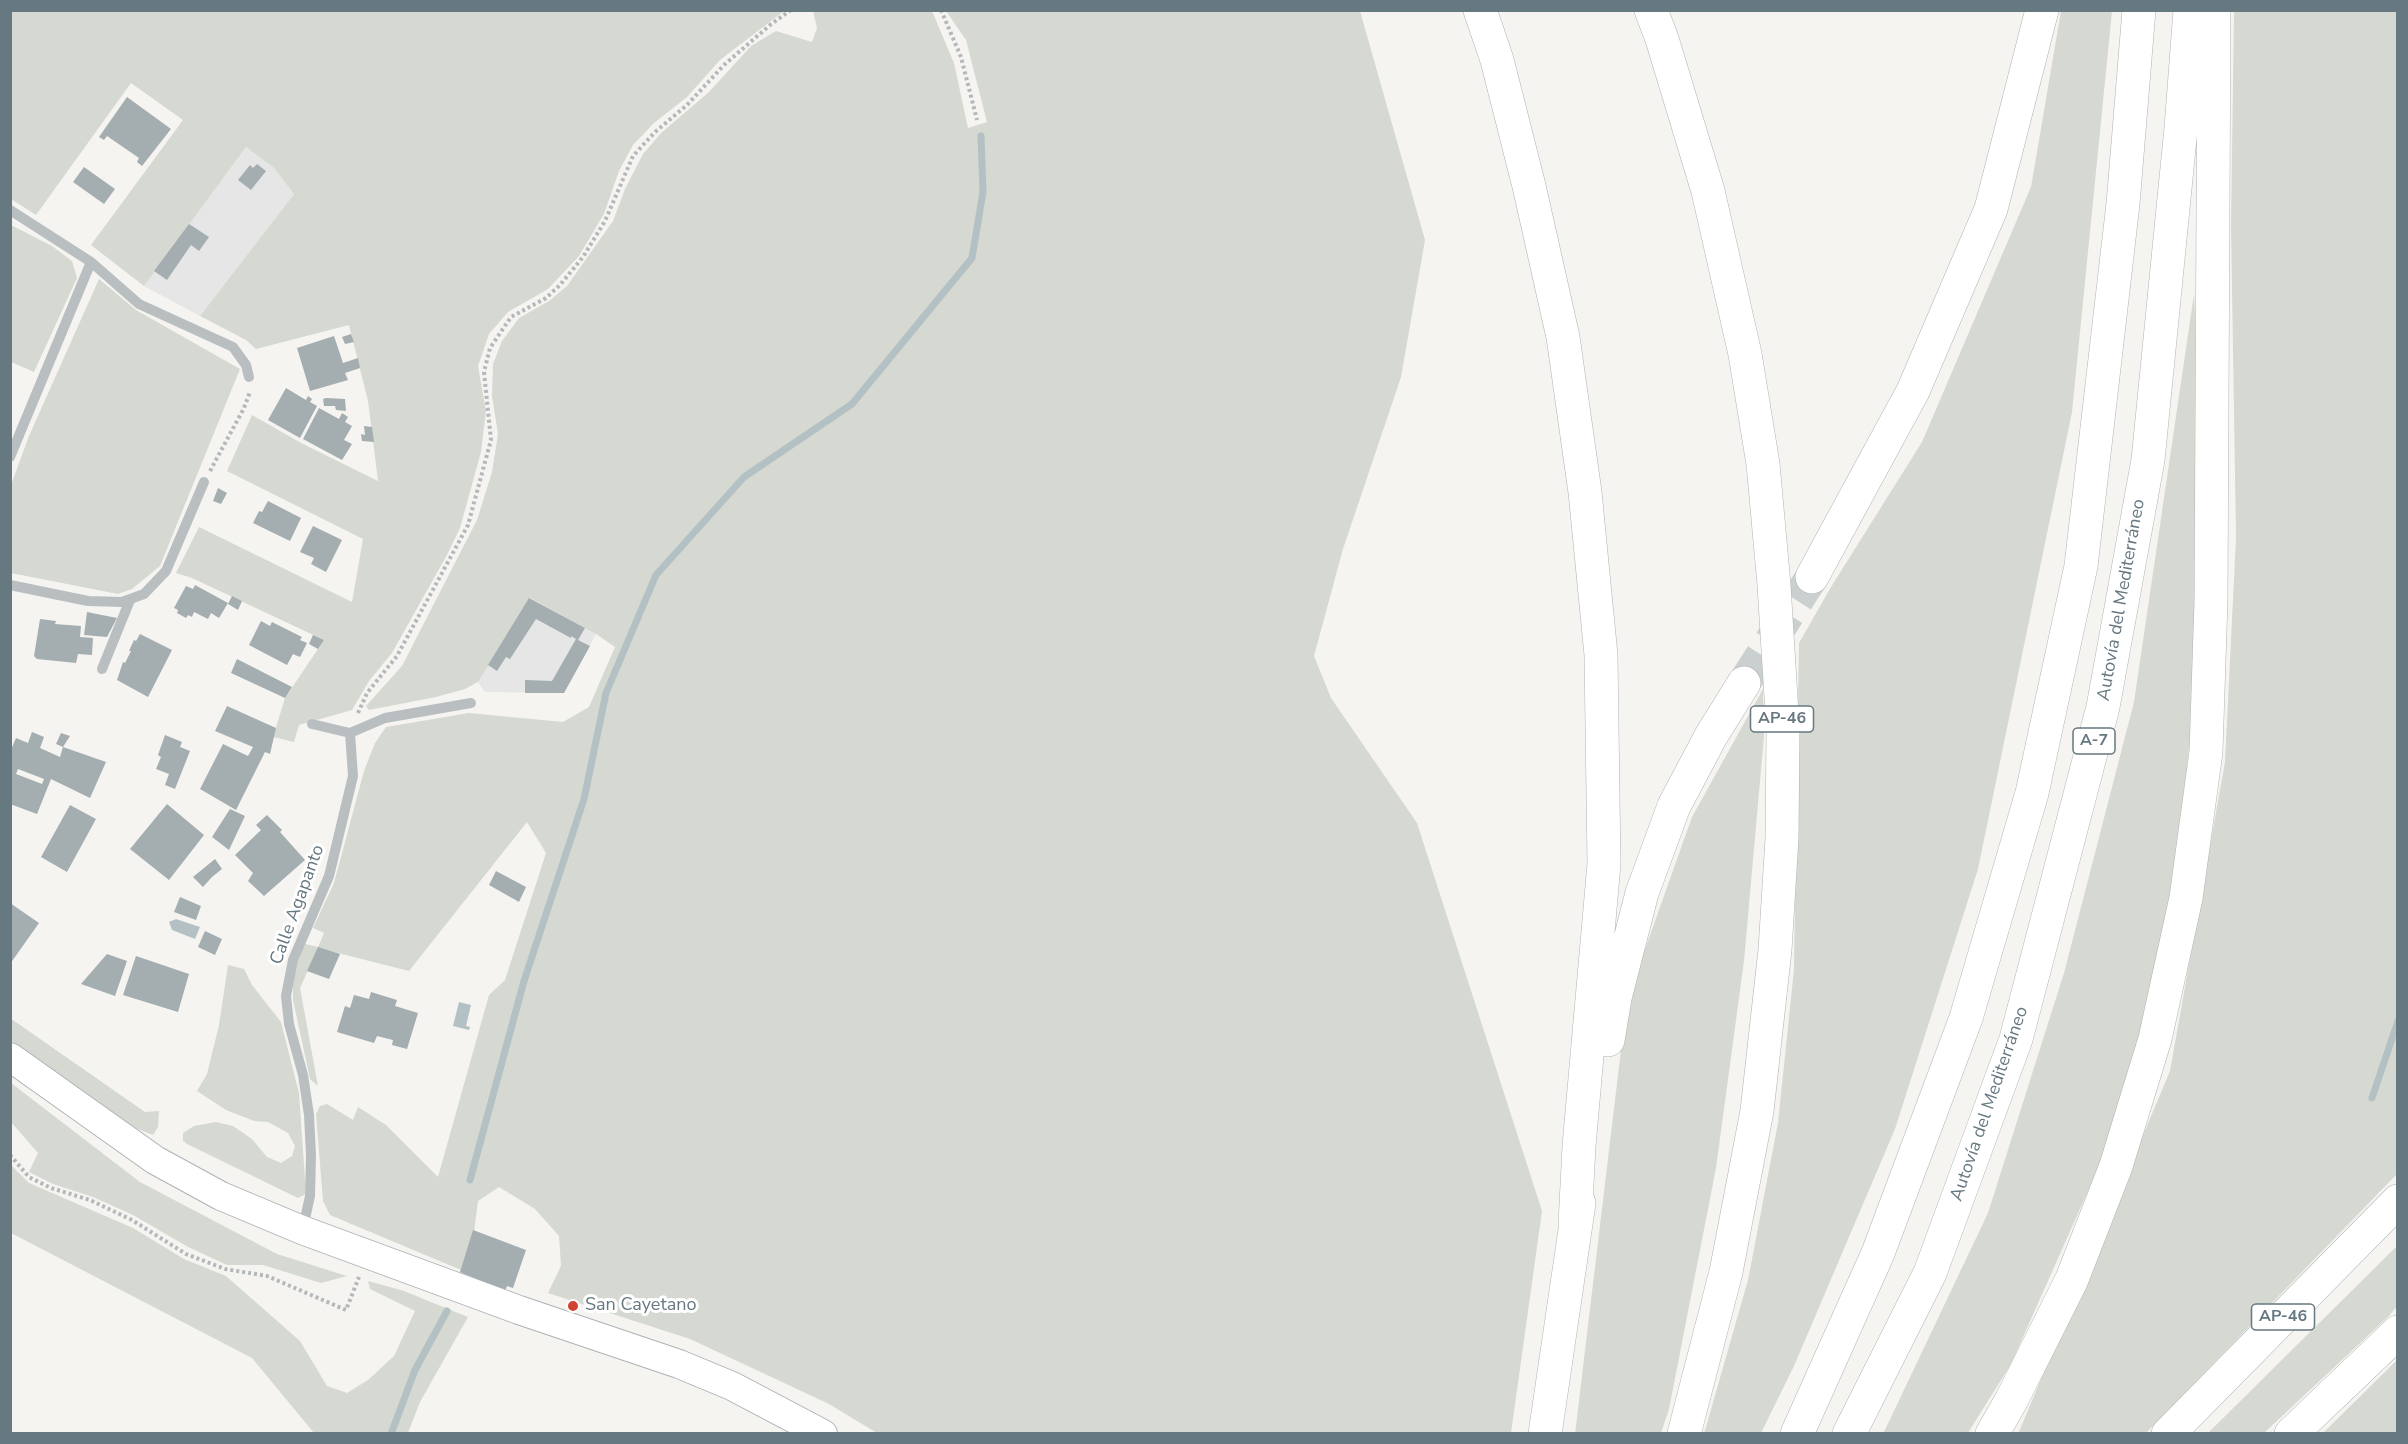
<!DOCTYPE html>
<html>
<head>
<meta charset="utf-8">
<style>
	body { margin:0 }
	#map { position:relative; width:2408px; height:1444px; overflow:hidden; background:#f5f4f1; font-family:"Nunito Sans",sans-serif }
	canvas { display:block }
	.frame { position:absolute; inset:0; border:12px solid #667880; pointer-events:none }
</style>
</head>
<body>
<div id="map">
<canvas width="2408" height="1444"></canvas>
<div class="frame"></div>
</div>
<script>
const ctx = document.querySelector('canvas').getContext('2d');
ctx.lineJoin = 'round';
function fill(path, color) {
  ctx.fillStyle = color;
  ctx.fill(path, 'evenodd');
}
function shape(rows) {
  const path = new Path2D();
  for (const r of rows) {
    path.moveTo(r[0], r[1]);
    for (let i = 2; i < r.length; i += 2) path.lineTo(r[i], r[i + 1]);
  }
  return path;
}
function strokePath(path, color, width, dash) {
  ctx.strokeStyle = color;
  ctx.lineWidth = width;
  ctx.lineCap = dash ? 'butt' : 'round';
  ctx.setLineDash(dash || []);
  ctx.stroke(path);
}
function write(font, color, halo, rows, align = 'center') {
  ctx.font = font + ' "Nunito Sans",sans-serif';
  ctx.lineWidth = 6;
  ctx.setLineDash([]);
  ctx.textBaseline = 'middle';
  ctx.strokeStyle = halo;
  ctx.fillStyle = color;
  for (const [text, x, y, turn = 0] of rows) {
    ctx.save();
    ctx.translate(x, y);
    ctx.rotate((+turn || 0) * Math.PI / 180);
    ctx.textAlign = isNaN(turn) ? turn : align;
    if (halo) ctx.strokeText(text, 0, 0);
    ctx.fillText(text, 0, 0);
    ctx.restore();
  }
}
const built = shape([
	[246,147,274,168,294,194,200,316,144,286],
	[529,598,596,634,564,693,485,692,478,682]
]);
const green = shape([
	[10,11,784,11,720,60,687,97,654,123,633,145,619,171,604,214,579,256,548,289,508,312,489,334,478,366,486,411,481,452,460,528,447,555,392,653,369,681,352,710,299,725,294,742,273,737,285,698,324,640,192,578,176,573,199,527,352,602,363,539,227,471,252,415,303,444,378,481,368,401,349,325,256,349,246,340,200,316,294,194,274,168,246,147,144,286,91,245,183,120,131,83,36,215,11,199],
	[813,11,932,11,954,63,968,128,987,122,966,40,946,11,1360,11,1425,240,1401,377,1343,549,1314,656,1331,698,1417,823,1542,1211,1511,1433,877,1433,829,1404,690,1339,548,1293,561,1266,559,1236,535,1209,499,1187,478,1201,474,1232,461,1270,330,1215,323,1201,316,1114,320,1106,327,1104,353,1120,358,1107,386,1125,438,1177,489,995,505,980,546,853,527,822,409,971,318,948,300,988,318,1086,310,1079,293,1000,293,983,298,961,305,944,318,947,324,933,313,928,334,883,364,771,375,743,386,727,469,713,563,722,589,707,615,647,596,634,530,598,478,682,465,689,436,697,369,710,366,706,402,666,477,520,492,472,498,434,492,396,493,364,502,341,519,318,549,301,567,286,613,221,625,189,643,154,661,133,709,92,751,46,776,31,812,42,817,28],
	[2061,11,2112,11,2072,412,1978,869,1895,1129,1794,1366,1761,1433,1704,1434,1748,1280,1778,1123,1794,969,1799,643,1831,587,1922,442,2031,187],
	[2234,11,2397,11,2397,1174,2146,1433,2018,1434,2170,1071,2225,762,2236,538,2231,226],
	[11,225,52,246,72,261,77,278,34,372,11,362],
	[99,279,136,310,240,369,160,566,132,589,118,594,11,573,11,485,29,436],
	[2194,294,2200,438,2194,701,2171,913,2112,1137,2011,1364,1968,1433,1883,1434,1988,1213,2064,973,2134,702],
	[1763,689,1764,736,1744,961,1716,1168,1669,1409,1661,1433,1575,1434,1627,1000,1692,817],
	[228,965,244,969,252,985,281,1022,299,1093,306,1194,298,1198,187,1144,183,1141,183,1133,194,1126,216,1122,233,1126,252,1139,267,1157,281,1163,292,1156,295,1146,288,1133,268,1122,254,1121,226,1110,197,1091,207,1074,219,1025],
	[10,1018,145,1112,159,1111,158,1127,153,1135,135,1128,11,1041],
	[11,1083,140,1182,277,1254,347,1276,321,1283,263,1265,227,1265,188,1247,133,1215,93,1197,53,1184,29,1172,38,1153,11,1122],
	[11,1165,29,1183,133,1228,184,1259,226,1276,300,1341,327,1386,347,1393,368,1380,394,1356,415,1311,370,1289,368,1281,404,1291,468,1317,420,1402,408,1433,314,1433,252,1358,11,1233],
	[2397,1246,2397,1306,2389,1316,2264,1433,2208,1433],
	[2397,1360,2397,1433,2323,1433]
]);
const water = shape([
	[176,919,200,927,195,939,172,930,169,922],
	[459,1002,471,1005,466,1026,470,1027,469,1030,453,1026]
]);
const stream = shape([
	[2372,1098,2398,1021],
	[470,1180,524,981,584,799,606,693,656,575,744,477,852,404,972,258,983,192,981,136],
	[391,1434,415,1370,447,1311]
]);
const building = shape([
	[127,97,171,129,142,166,137,162,139,158,107,136,104,140,99,137],
	[257,164,266,171,251,190,238,180,250,165,253,168],
	[84,167,115,189,104,204,73,182],
	[189,224,209,237,199,251,191,245,167,280,154,271],
	[351,334,354,342,345,344,342,337],
	[334,336,343,363,358,358,360,368,345,373,348,380,310,391,297,348],
	[286,388,306,400,308,396,312,399,310,402,317,406,300,438,268,420],
	[326,398,345,399,346,411,336,410,335,406,324,406,323,399],
	[319,408,339,419,342,413,348,417,345,422,352,426,344,440,352,444,342,460,303,439],
	[364,426,372,427,374,442,362,441,361,434,365,435],
	[218,488,227,493,221,504,213,501],
	[268,501,301,518,290,541,253,523,259,511,262,512],
	[313,526,342,540,326,572,311,564,314,558,300,552],
	[195,585,228,603,219,618,211,613,208,619,194,612,192,617,188,615,186,618,177,613,178,610,174,608,186,586,193,589],
	[232,596,242,601,238,610,228,604],
	[529,598,585,628,578,640,590,646,564,693,525,693,525,680,552,681,576,639,571,636,571,638,536,619,510,659,506,657,497,671,488,665],
	[87,612,117,618,107,637,84,635],
	[40,619,56,621,55,624,81,626,80,637,93,638,92,655,78,654,76,663,37,659,34,656],
	[261,621,270,626,272,622,302,637,300,640,307,643,300,657,293,654,287,665,249,645],
	[140,634,172,650,148,697,117,680,123,662,125,663,131,651,129,651,134,640,136,641],
	[313,635,324,640,318,649,309,644],
	[237,659,292,687,285,698,231,673],
	[227,706,276,728,270,754,265,752,236,810,200,789,223,744,248,756,253,747,215,731],
	[32,732,44,737,40,748,60,757,63,747,56,744,61,733,70,736,63,747,106,762,90,798,51,779,37,814,10,804,12,766,10,752,16,738,28,743],
	[18,769,44,779,42,784,16,774],
	[165,735,182,742,180,747,190,751,175,789,165,785,169,774,156,769,161,757,158,755],
	[167,804,204,835,169,880,130,849],
	[70,805,96,819,67,872,41,857],
	[230,809,245,816,229,850,212,837],
	[267,815,282,830,280,832,305,860,264,896,248,881,253,873,235,855,261,830,256,825],
	[215,859,222,869,212,877,203,887,193,877],
	[496,871,526,887,519,902,489,885],
	[180,897,201,906,196,920,174,912],
	[10,903,39,923,10,964],
	[205,931,222,939,215,955,198,947],
	[318,947,340,954,329,979,307,971],
	[107,954,127,961,115,996,81,984],
	[136,956,189,974,178,1012,123,995],
	[371,992,397,1000,395,1006,418,1013,407,1049,392,1045,393,1040,377,1036,374,1043,337,1032,345,1006,350,1008,354,995,369,999],
	[473,1230,526,1250,513,1288,507,1286,505,1291,460,1272]
]);
const highwayTunnel = shape([
	[1744,683,1812,577]
]);
const path = shape([
	[941,10,961,57,977,120],
	[210,471,244,408,250,392],
	[358,713,367,693,397,656,468,525,491,440,484,372,490,348,511,317,546,298,560,285,583,257,605,221,633,156,655,132,687,105,724,65,770,25,791,10],
	[10,1155,29,1177,51,1188,90,1200,132,1220,186,1254,225,1269,267,1276,346,1310,359,1277]
]);
const minor = shape([
	[10,210,91,262,10,457],
	[91,262,139,304,233,347,246,365,249,377],
	[10,585,88,601,122,602,144,594,166,571,204,482],
	[102,669,130,600],
	[350,733,385,718,471,703],
	[303,1228,310,1196,311,1155,309,1115,303,1075,289,1024,286,996,293,960,329,876,353,776,350,733,312,724]
]);
const major = shape([
	[10,1057,155,1160,221,1196,302,1230,519,1310,679,1364,732,1386,823,1434]
]);
const highway = shape([
	[1480,10,1497,60,1529,186,1563,337,1585,492,1601,655,1604,864,1579,1146,1575,1224],
	[1651,10,1662,39,1708,191,1745,354,1763,464,1774,585,1783,730,1782,838,1775,950,1757,1111,1726,1272,1684,1434],
	[1812,577,1913,391,1991,209,2042,10],
	[1608,1040,1615,998,1642,893,1674,806,1711,736,1744,683],
	[1545,1434,1579,1203],
	[1797,1434,1878,1253,1966,1018,2032,793,2081,566,2123,204,2139,10],
	[1849,1434,1930,1273,2016,1039,2103,707,2148,460,2181,128,2190,10],
	[1992,1434,2011,1401,2072,1279,2116,1166,2155,1039,2186,898,2206,752,2211,601,2214,10],
	[2168,1434,2398,1201],
	[2291,1434,2398,1332]
]);
const markers = [
	[573,1306,6,"#d44232"]
];
const shields = [
	[1782,719,63],
	[2094,741,42],
	[2283,1317,63]
];
const shieldNames = [
	["AP-46",1782,719],
	["A-7",2094,741],
	["AP-46",2283,1317]
];
const streetNames = [
	["Autovía del Mediterráneo",2122,600,-80],
	["Calle Agapanto",298,905,-70],
	["Autovía del Mediterráneo",1990,1104,-71]
];
const poiNames = [
	["San Cayetano",585,1306]
];
fill(built, '#e5e6e5');
fill(green, '#d5d9d1');
fill(water, '#b4c1c4');
strokePath(stream, '#b4c1c4', 7);
fill(building, '#a4adb0');
strokePath(highwayTunnel, '#cacfcf', 33, [33, 16]);
strokePath(major, '#adb3b6', 30);
strokePath(highway, '#afb4b6', 34);
strokePath(path, '#b4b8ba', 4, [3, 3]);
strokePath(minor, '#b9bfc1', 10);
strokePath(major, '#fff', 28);
strokePath(highway, '#fff', 33);
for (const [x, y, r, color] of markers) {
  const dot = new Path2D();
  dot.arc(x, y, r, 0, 2 * Math.PI);
  ctx.fillStyle = color;
  ctx.fill(dot);
  strokePath(dot, '#fff', 2);
}
for (const [x, y, w] of shields) {
  const box = new Path2D();
  box.roundRect(x - w / 2, y - 13, w, 26, 4.5);
  ctx.fillStyle = '#fff';
  ctx.fill(box);
  strokePath(box, '#667880', 1.5);
}
write('bold 16px', '#667880', null, shieldNames);
write('18px', '#667880', '#fff', streetNames);
write('18px', '#667880', '#fff', poiNames, 'left');
</script>
</body>
</html>
